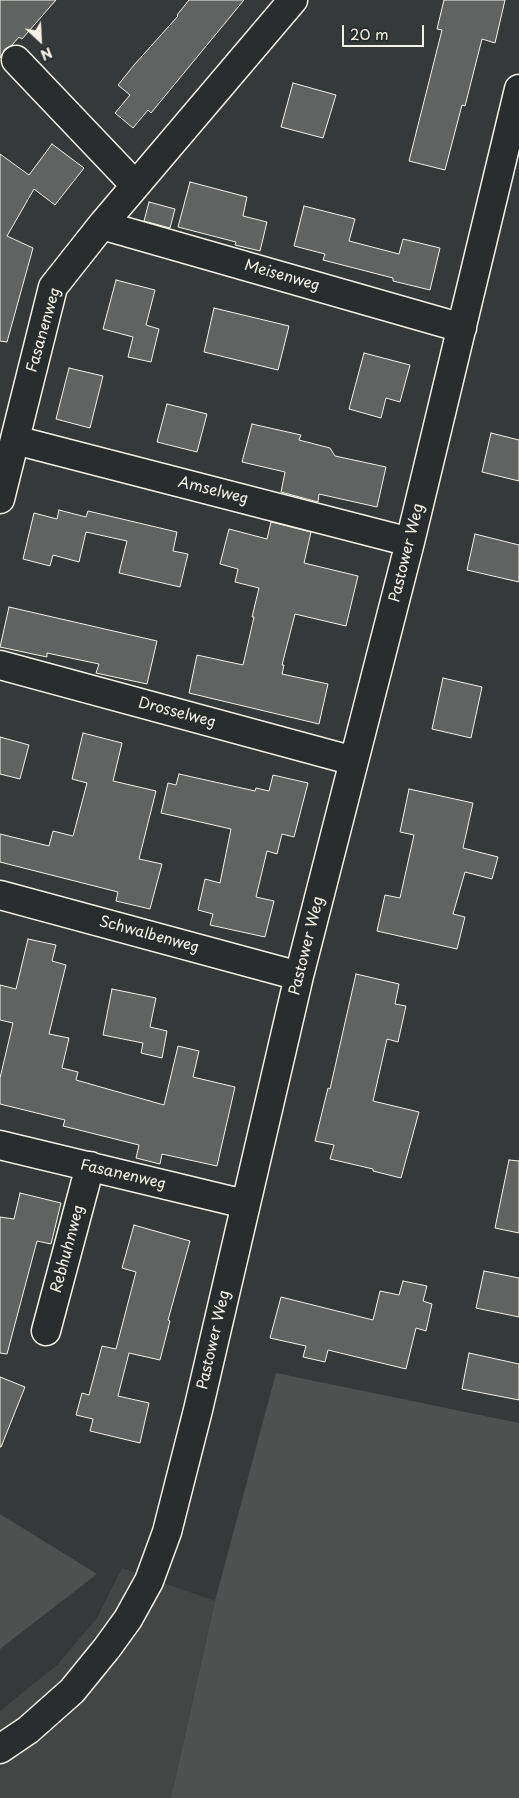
<!DOCTYPE html>
<html>
<head>
<meta charset="utf-8">
<style>
	body { margin:0 }
	#map { position:relative; width:519px; height:1798px; overflow:hidden; background:#363939; font-family:"Playpen Sans",sans-serif }
	canvas { display:block }
	.north { position:absolute; left:15px; top:15px; width:50px; height:50px; -webkit-text-stroke:4px #2a2d2e; paint-order:stroke; rotate:155deg; font-size:14px; font-weight:700; line-height:20px; text-align:center; color:#f4f1e8 }
	.north::after { content:''; display:block; margin:auto; width:18px; height:22px; background:#f4f1e8; clip-path:polygon(50% 0,100% 100%,50% 72%,0 100%) }
	.scale { position:absolute; left:342px; top:25px; width:82px; height:22px; box-sizing:border-box; border:2px solid #f4f1e8; border-top:0; padding-left:6px; font-size:15px; line-height:18px; white-space:nowrap; color:#f4f1e8; -webkit-text-stroke:4px #2a2d2e; paint-order:stroke }
</style>
</head>
<body>
<div id="map">
<canvas width="519" height="1798"></canvas>
<div class="north">N</div>
<div class="scale">20 m</div>
</div>
<script>
const ctx = document.querySelector('canvas').getContext('2d');
ctx.lineJoin = 'round';
function fill(path, color) {
  ctx.fillStyle = color;
  ctx.fill(path, 'evenodd');
}
function shape(rows) {
  const path = new Path2D();
  for (const r of rows) {
    path.moveTo(r[0], r[1]);
    for (let i = 2; i < r.length; i += 2) path.lineTo(r[i], r[i + 1]);
  }
  return path;
}
function strokePath(path, color, width, dash) {
  ctx.strokeStyle = color;
  ctx.lineWidth = width;
  ctx.lineCap = dash ? 'butt' : 'round';
  ctx.setLineDash(dash || []);
  ctx.stroke(path);
}
function write(font, color, halo, rows, align = 'center') {
  ctx.font = font + ' "Playpen Sans",sans-serif';
  ctx.lineWidth = 4;
  ctx.setLineDash([]);
  ctx.textBaseline = 'middle';
  ctx.strokeStyle = halo;
  ctx.fillStyle = color;
  for (const [text, x, y, turn = 0] of rows) {
    ctx.save();
    ctx.translate(x, y);
    ctx.rotate((+turn || 0) * Math.PI / 180);
    ctx.textAlign = isNaN(turn) ? turn : align;
    if (halo) ctx.strokeText(text, 0, 0);
    ctx.fillText(text, 0, 0);
    ctx.restore();
  }
}
const built = shape([
	[122,1568,215,1601,171,1798,0,1798,0,1711,58,1664,97,1618]
]);
const green = shape([
	[276,1373,519,1423,519,1798,171,1798,215,1601],
	[0,1514,97,1574,0,1649]
]);
const building = shape([
	[0,0,56,0,22,39,19,37,12,45,5,49,0,58,0,0],
	[189,0,244,0,151,113,148,110,133,128,115,113,130,95,118,85,134,65,178,16,177,15,189,0],
	[444,0,505,0,495,43,482,39,465,106,462,105,445,170,409,161,442,30,437,29,444,0],
	[293,83,336,95,323,138,281,127,293,83],
	[52,144,84,168,55,205,34,189,7,236,33,248,7,342,0,341,0,154,29,175,52,144],
	[190,182,247,197,243,216,267,222,260,251,235,245,236,242,178,227,190,182],
	[149,202,175,209,170,228,144,221,149,202],
	[304,206,355,219,349,241,399,254,403,239,440,248,430,290,393,281,393,278,323,260,325,254,294,246,304,206],
	[116,280,155,290,146,325,159,329,151,362,128,357,133,337,103,329,116,280],
	[214,308,289,326,278,370,204,352,214,308],
	[364,353,410,365,400,402,386,398,381,418,349,409,364,353],
	[69,368,103,376,90,428,56,419,69,368],
	[167,404,207,414,197,452,157,442,167,404],
	[252,424,301,435,299,440,330,448,335,456,386,467,377,507,319,494,318,502,281,492,285,472,242,462,252,424],
	[491,433,519,440,519,481,482,472,491,433],
	[59,510,86,517,88,511,177,532,173,551,188,554,180,587,119,573,127,541,86,532,79,562,53,555,50,566,23,559,34,513,57,519,59,510],
	[271,522,311,532,304,563,358,576,346,626,295,614,282,665,284,665,282,674,328,684,319,724,189,693,197,655,243,665,254,617,252,617,259,588,235,582,238,569,220,564,229,529,267,539,271,522],
	[475,534,519,545,519,582,467,570,475,534],
	[9,607,157,641,147,684,96,673,99,664,47,653,47,657,0,647,9,607],
	[443,678,482,687,471,738,432,729,443,678],
	[83,733,122,743,113,781,156,791,139,859,162,864,150,909,116,901,118,892,0,862,0,834,49,846,53,831,73,836,87,783,72,779,83,733],
	[0,737,29,745,20,779,0,774,0,737],
	[179,774,255,791,256,788,269,791,273,775,308,783,294,837,282,834,277,854,267,851,256,897,274,901,265,937,210,925,213,914,198,910,205,879,220,883,231,829,161,813,168,783,176,785,179,774],
	[409,789,473,803,463,848,498,857,492,879,465,872,453,914,465,917,457,949,377,931,385,895,400,898,414,835,400,832,409,789],
	[28,939,56,945,52,961,66,965,49,1034,69,1038,62,1068,78,1072,76,1080,164,1105,178,1046,199,1051,193,1077,235,1087,217,1166,162,1154,160,1164,136,1158,139,1145,63,1126,65,1120,0,1104,0,1078,13,1023,0,1020,0,985,16,989,28,939],
	[356,974,399,984,395,1004,406,1006,398,1042,387,1039,373,1101,419,1112,401,1178,373,1171,373,1169,330,1159,334,1145,315,1141,328,1088,330,1089,356,974],
	[112,989,156,998,150,1027,167,1031,162,1058,141,1053,143,1043,103,1035,112,989],
	[509,1160,519,1161,519,1233,495,1228,509,1160],
	[20,1193,61,1203,51,1244,37,1241,7,1354,0,1353,0,1217,14,1219,20,1193],
	[134,1225,190,1241,168,1320,170,1321,160,1360,129,1353,118,1396,149,1403,140,1443,90,1431,93,1419,76,1415,82,1393,89,1395,102,1346,116,1349,136,1272,122,1268,134,1225],
	[484,1271,519,1278,519,1317,476,1308,484,1271],
	[403,1281,427,1286,423,1301,432,1304,426,1331,416,1328,406,1369,328,1350,325,1362,303,1357,306,1346,270,1338,281,1297,373,1320,380,1291,399,1295,403,1281],
	[469,1353,519,1364,519,1400,462,1389,469,1353],
	[0,1377,25,1387,1,1447,0,1447,0,1377]
]);
const minor = shape([
	[16,60,135,185],
	[102,225,462,328],
	[15,440,410,542],
	[0,499,53,287,102,225,293,0],
	[0,665,354,761],
	[0,895,299,976],
	[0,1145,245,1204],
	[46,1331,90,1166],
	[0,1749,28,1730,72,1691,107,1648,128,1619,149,1581,167,1532,198,1410,299,976,410,542,519,89]
]);
const streetNames = [
	["Meisenweg",282,276,16],
	["Fasanenweg",44,330,-74],
	["Amselweg",213,491,14],
	["Pastower Weg",407,553,-76],
	["Drosselweg",177,713,15],
	["Schwalbenweg",149,935,15],
	["Pastower Weg",307,946,-76],
	["Fasanenweg",123,1175,13],
	["Rebhuhnweg",68,1249,-75],
	["Pastower Weg",214,1340,-77]
];
fill(built, '#434645');
fill(green, '#4e514f');
fill(building, '#616362');
strokePath(building, '#f4f1e8', 1);
strokePath(minor, '#f4f1e8', 31);
strokePath(minor, '#2a2d2e', 28);
write('15px', '#f4f1e8', '#2a2d2e', streetNames);
</script>
</body>
</html>
